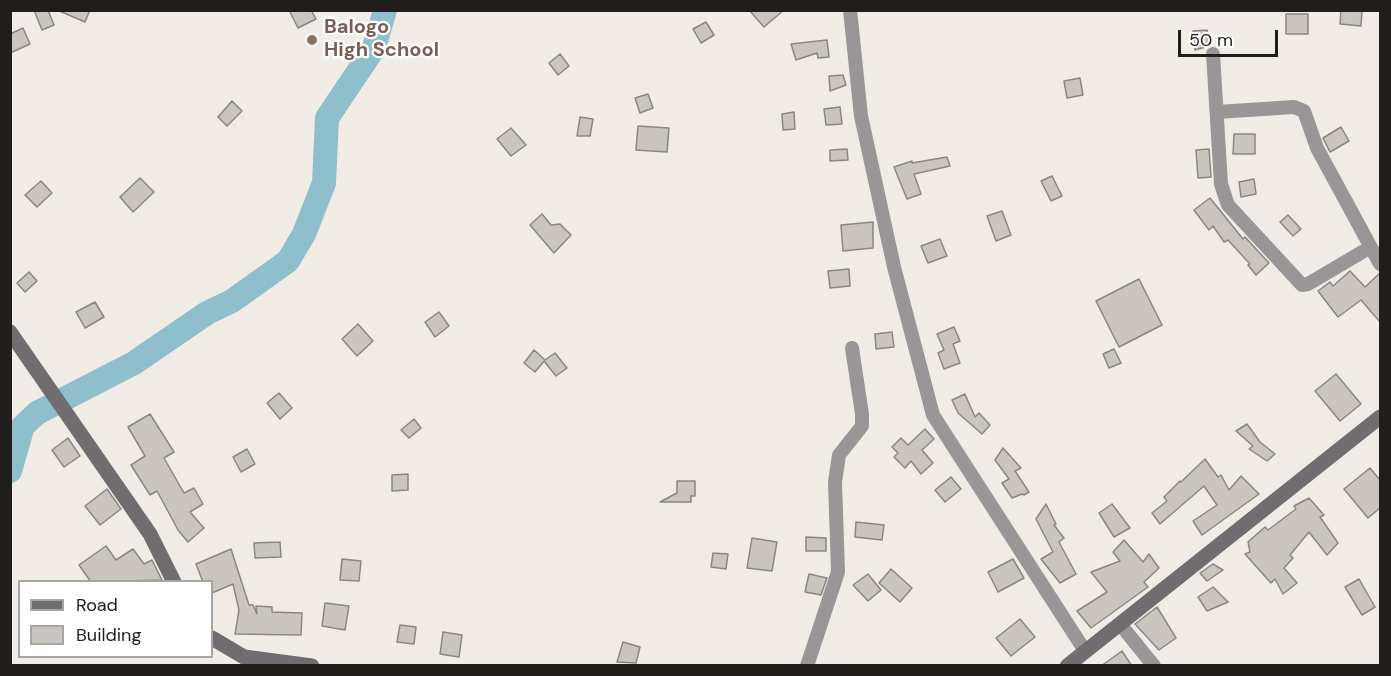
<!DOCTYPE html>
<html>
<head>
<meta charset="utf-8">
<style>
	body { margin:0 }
	#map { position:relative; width:1391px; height:676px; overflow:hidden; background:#f1ede6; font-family:"DM Sans",sans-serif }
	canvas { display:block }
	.frame { position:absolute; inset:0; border:12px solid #1f1e1b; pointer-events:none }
	.legend { position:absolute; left:18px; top:580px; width:195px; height:78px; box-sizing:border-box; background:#fff; border:2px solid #a5a5a4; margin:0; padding:8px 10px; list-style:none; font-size:18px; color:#1f1e1b }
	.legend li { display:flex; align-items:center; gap:12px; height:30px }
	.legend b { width:30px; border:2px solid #a5a5a4 }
	.scale { position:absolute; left:1178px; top:30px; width:100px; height:27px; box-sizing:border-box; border:3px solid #1f1e1b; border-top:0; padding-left:8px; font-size:18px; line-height:21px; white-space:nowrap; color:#1f1e1b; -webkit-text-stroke:4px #fff; paint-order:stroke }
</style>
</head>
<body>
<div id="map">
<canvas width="1391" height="676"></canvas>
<div class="frame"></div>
<ul class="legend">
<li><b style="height:8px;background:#706c70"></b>Road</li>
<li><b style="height:16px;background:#cac5bf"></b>Building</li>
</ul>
<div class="scale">50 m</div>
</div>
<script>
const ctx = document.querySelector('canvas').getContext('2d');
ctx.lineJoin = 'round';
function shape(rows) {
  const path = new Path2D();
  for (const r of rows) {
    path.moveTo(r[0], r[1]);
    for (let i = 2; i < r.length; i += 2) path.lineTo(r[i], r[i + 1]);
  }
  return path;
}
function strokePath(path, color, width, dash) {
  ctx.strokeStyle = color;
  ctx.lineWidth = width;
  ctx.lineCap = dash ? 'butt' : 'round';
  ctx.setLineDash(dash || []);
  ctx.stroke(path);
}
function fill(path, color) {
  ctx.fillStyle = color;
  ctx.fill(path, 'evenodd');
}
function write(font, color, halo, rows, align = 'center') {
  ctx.font = font + ' "DM Sans",sans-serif';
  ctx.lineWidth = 4.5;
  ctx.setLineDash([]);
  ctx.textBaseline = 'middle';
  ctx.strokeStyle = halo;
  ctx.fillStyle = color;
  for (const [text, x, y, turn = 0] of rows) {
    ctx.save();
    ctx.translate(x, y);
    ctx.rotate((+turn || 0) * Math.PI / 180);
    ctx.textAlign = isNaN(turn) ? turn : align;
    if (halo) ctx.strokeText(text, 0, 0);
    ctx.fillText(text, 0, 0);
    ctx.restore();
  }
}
const river = shape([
	[10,471,23,426,37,413,134,363,207,313,232,301,288,261,304,234,324,183,327,118,374,48,385,10]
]);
const building = shape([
	[34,10,48,10,54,25,42,30,34,10],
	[57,10,90,10,85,22,57,10],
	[289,10,311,10,316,19,298,28,289,10],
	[749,10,784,10,764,27,749,10],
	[1341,10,1362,10,1361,26,1340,24,1341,10],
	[1286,14,1308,14,1308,34,1286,34,1286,14],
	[706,22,714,35,701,43,693,29,706,22],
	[23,28,30,44,10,53,10,34,23,28],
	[1207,30,1209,46,1195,50,1193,31,1207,30],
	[827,40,829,57,818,58,817,53,796,60,791,44,827,40],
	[560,54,569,66,558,75,549,63,560,54],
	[843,75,846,85,830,91,829,76,843,75],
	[1080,78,1083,95,1067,98,1064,81,1080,78],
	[648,94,653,108,640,113,635,98,648,94],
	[232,101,242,111,227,126,218,117,232,101],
	[840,107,842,124,826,125,824,109,840,107],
	[794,112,795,129,783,130,782,114,794,112],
	[580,117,593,119,590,136,577,136,580,117],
	[638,126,669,128,667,152,636,150,638,126],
	[1341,127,1349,141,1330,152,1323,138,1341,127],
	[511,128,526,145,511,156,497,139,511,128],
	[1234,134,1255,134,1255,154,1233,154,1234,134],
	[847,149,848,160,830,161,830,150,847,149],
	[1209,149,1211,177,1198,178,1196,150,1209,149],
	[947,157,950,166,914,174,921,194,907,199,894,167,912,161,912,163,947,157],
	[1052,176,1062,196,1051,201,1041,181,1052,176],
	[140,178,154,192,133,212,120,197,140,178],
	[1254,179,1256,194,1241,197,1239,182,1254,179],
	[41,181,52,193,37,207,25,195,41,181],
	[1210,198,1243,239,1245,237,1269,263,1256,275,1248,265,1250,264,1228,240,1224,242,1213,226,1209,230,1194,210,1210,198],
	[1002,211,1011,235,996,241,987,216,1002,211],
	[542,214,551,225,560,224,571,235,554,253,530,225,542,214],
	[1288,215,1301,229,1293,236,1280,222,1288,215],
	[873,222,873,248,843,251,841,225,873,222],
	[940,239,947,256,928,263,921,246,940,239],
	[849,269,850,286,830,288,828,271,849,269],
	[1350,271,1365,287,1380,273,1380,322,1361,300,1338,317,1318,291,1330,282,1333,286,1350,271],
	[29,272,37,281,25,292,17,283,29,272],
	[1139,279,1162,325,1119,347,1096,301,1139,279],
	[95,302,104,317,85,328,76,312,95,302],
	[439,312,449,326,435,337,425,322,439,312],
	[358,324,373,341,357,356,342,339,358,324],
	[954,327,960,341,953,344,960,363,944,369,938,353,944,350,937,334,954,327],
	[892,332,894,347,876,349,875,334,892,332],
	[1114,349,1121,363,1109,368,1103,354,1114,349],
	[534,350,545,360,555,353,567,368,556,376,544,361,535,372,524,363,534,350],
	[1336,374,1361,404,1340,421,1315,391,1336,374],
	[279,393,292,408,280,419,267,403,279,393],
	[965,394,975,417,979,413,990,425,982,434,958,413,952,400,965,394],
	[150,414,174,452,164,458,184,493,194,488,203,504,190,512,204,528,188,542,178,530,157,491,150,495,131,465,145,456,128,427,150,414],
	[414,419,421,428,409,438,401,430,414,419],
	[1247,424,1260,442,1275,454,1267,461,1249,449,1253,446,1236,431,1247,424],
	[925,429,934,439,922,450,933,463,921,474,911,461,905,468,894,457,898,453,892,447,901,438,908,445,925,429],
	[68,438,80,456,64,467,52,450,68,438],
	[1003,448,1021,468,1015,471,1029,492,1024,495,1022,494,1012,498,1002,483,1009,479,995,460,1003,448],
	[247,449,255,464,241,472,233,457,247,449],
	[1205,459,1218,477,1221,475,1229,490,1241,476,1259,494,1202,535,1193,521,1217,505,1204,486,1160,524,1152,513,1167,501,1164,497,1180,481,1181,482,1205,459],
	[1370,468,1380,480,1380,508,1368,518,1344,489,1370,468],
	[408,474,408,490,392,491,392,475,408,474],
	[951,477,961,489,945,502,935,490,951,477],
	[677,481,695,481,695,496,691,496,691,502,660,502,677,493,677,481],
	[107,489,121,509,100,525,85,506,107,489],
	[1309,498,1324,515,1320,517,1338,543,1327,555,1309,532,1290,555,1293,558,1284,568,1297,583,1283,594,1275,579,1271,583,1245,554,1250,552,1248,542,1265,527,1268,530,1296,509,1294,506,1309,498],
	[1046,504,1056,524,1054,525,1064,538,1059,542,1076,574,1060,583,1041,559,1053,552,1036,519,1046,504],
	[1112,504,1130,528,1114,537,1099,513,1112,504],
	[856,522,884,525,882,540,855,537,856,522],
	[806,537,826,538,826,551,806,551,806,537],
	[752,538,777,542,772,571,747,568,752,538],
	[1124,540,1143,562,1149,554,1159,568,1144,582,1148,587,1091,628,1077,611,1107,592,1091,572,1120,561,1113,552,1124,540],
	[280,542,281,557,255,558,254,543,280,542],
	[106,546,116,560,133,549,144,564,152,560,162,580,91,582,79,565,106,546],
	[231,549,249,605,253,605,257,614,256,606,272,607,272,612,302,613,301,635,235,634,239,610,233,584,212,593,212,582,203,582,196,564,231,549],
	[713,553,728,554,726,569,711,567,713,553],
	[342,559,361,561,359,581,340,580,342,559],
	[1013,559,1024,578,998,592,988,572,1013,559],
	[1213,564,1223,570,1207,581,1200,573,1213,564],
	[891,569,912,588,900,602,879,583,891,569],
	[809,574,827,578,821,595,805,592,809,574],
	[868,574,881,590,868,601,853,585,868,574],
	[1359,579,1375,607,1362,615,1345,587,1359,579],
	[1213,587,1228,602,1207,611,1198,597,1213,587],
	[325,603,349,606,345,630,322,626,325,603],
	[1157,607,1176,638,1159,650,1135,624,1157,607],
	[1020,619,1035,637,1011,656,996,638,1020,619],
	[400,625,416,627,414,644,397,642,400,625],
	[443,632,462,635,459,657,440,654,443,632],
	[623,642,640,647,636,663,617,662,623,642],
	[1122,651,1132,666,1101,666,1122,651]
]);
const street = shape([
	[850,10,861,116,894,267,933,415,1085,651],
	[1213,54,1221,184,1228,205,1302,285,1308,284,1369,248],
	[1217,112,1294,107,1304,111,1317,148,1380,264],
	[1120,624,1154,666],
	[807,666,838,572,835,482,839,455,862,426,862,414,852,348]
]);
const secondary = shape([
	[10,332,150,534,174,582],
	[212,638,244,657,312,666],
	[1067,666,1380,417]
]);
const markers = [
	[312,40,6,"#8d6e63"]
];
const educationNames = [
	["Balogo",324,28],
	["High School",324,51]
];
strokePath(river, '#8fbecd', 24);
fill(building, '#cac5bf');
strokePath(building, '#8b8680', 1.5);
strokePath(street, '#999698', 14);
strokePath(secondary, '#706c70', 15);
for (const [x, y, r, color] of markers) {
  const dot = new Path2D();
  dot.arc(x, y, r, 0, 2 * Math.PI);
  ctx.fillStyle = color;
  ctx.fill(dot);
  strokePath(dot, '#fff', 2);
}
write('bold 20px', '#785e54', '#fff', educationNames, 'left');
</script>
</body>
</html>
